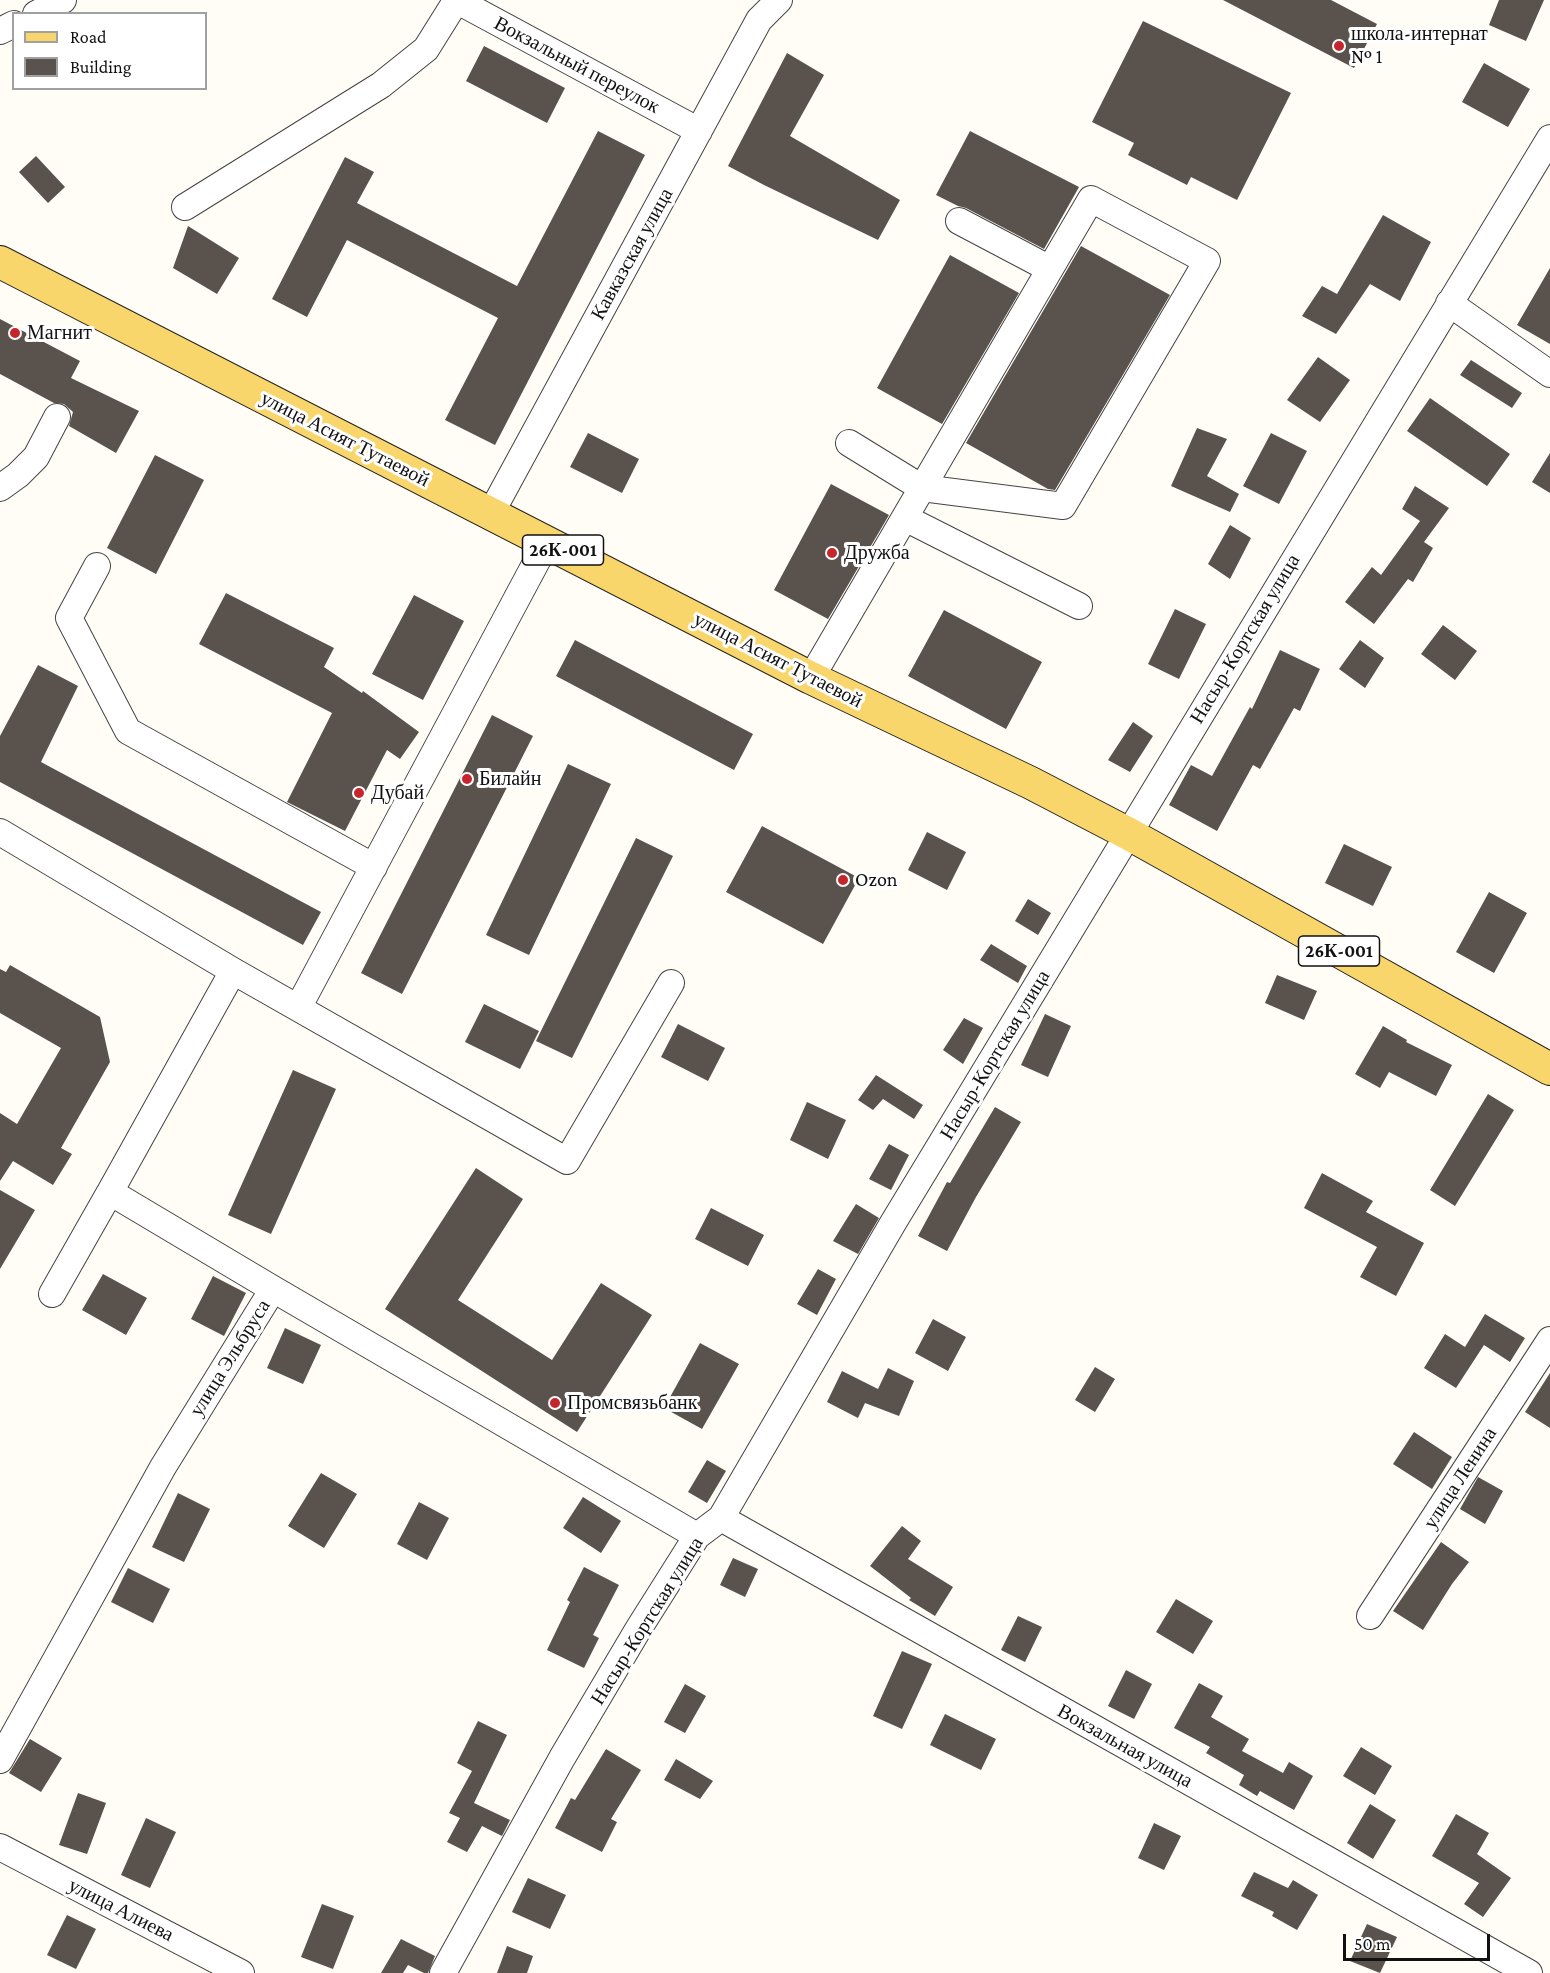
<!DOCTYPE html>
<html>
<head>
<meta charset="utf-8">
<style>
	body { margin:0 }
	#map { position:relative; width:1550px; height:1973px; overflow:hidden; background:#fffdf5; font-family:"Crimson Pro",serif }
	canvas { display:block }
	.legend { position:absolute; left:12px; top:12px; width:195px; height:78px; box-sizing:border-box; background:#fff; border:2px solid #a0a0a0; margin:0; padding:8px 10px; list-style:none; font-size:18px; color:#111 }
	.legend li { display:flex; align-items:center; gap:12px; height:30px }
	.legend b { width:30px; border:2px solid #a0a0a0 }
	.scale { position:absolute; left:1343px; top:1934px; width:147px; height:27px; box-sizing:border-box; border:3px solid #111; border-top:0; padding-left:8px; font-size:18px; line-height:21px; white-space:nowrap; color:#111; -webkit-text-stroke:4px #fff; paint-order:stroke }
</style>
</head>
<body>
<div id="map">
<canvas width="1550" height="1973"></canvas>
<ul class="legend">
<li><b style="height:8px;background:#f9d66b"></b>Road</li>
<li><b style="height:16px;background:#5a524d"></b>Building</li>
</ul>
<div class="scale">50 m</div>
</div>
<script>
const ctx = document.querySelector('canvas').getContext('2d');
ctx.lineJoin = 'round';
function fill(path, color) {
  ctx.fillStyle = color;
  ctx.fill(path, 'evenodd');
}
function shape(rows) {
  const path = new Path2D();
  for (const r of rows) {
    path.moveTo(r[0], r[1]);
    for (let i = 2; i < r.length; i += 2) path.lineTo(r[i], r[i + 1]);
  }
  return path;
}
function strokePath(path, color, width, dash) {
  ctx.strokeStyle = color;
  ctx.lineWidth = width;
  ctx.lineCap = dash ? 'butt' : 'round';
  ctx.setLineDash(dash || []);
  ctx.stroke(path);
}
function write(font, color, halo, rows, align = 'center') {
  ctx.font = font + ' "Crimson Pro",serif';
  ctx.lineWidth = 6;
  ctx.setLineDash([]);
  ctx.textBaseline = 'middle';
  ctx.strokeStyle = halo;
  ctx.fillStyle = color;
  for (const [text, x, y, turn = 0] of rows) {
    ctx.save();
    ctx.translate(x, y);
    ctx.rotate((+turn || 0) * Math.PI / 180);
    ctx.textAlign = isNaN(turn) ? turn : align;
    if (halo) ctx.strokeText(text, 0, 0);
    ctx.fillText(text, 0, 0);
    ctx.restore();
  }
}
const building = shape([
	[1223,0,1331,0,1377,24,1354,68],
	[1499,0,1544,0,1526,41,1489,25],
	[1143,21,1291,93,1237,200,1191,177,1187,185,1128,155,1134,143,1092,122],
	[484,46,565,88,547,123,466,81],
	[787,53,824,75,790,136,900,200,878,240,764,185,728,166],
	[1484,63,1530,89,1508,127,1462,102],
	[598,131,645,155,495,445,445,420,498,318,347,240,307,317,272,299,345,157,374,172,357,203,517,286],
	[970,131,1079,187,1044,249,966,208,958,206,936,195],
	[36,156,65,187,48,203,19,172],
	[1383,215,1431,242,1400,301,1370,284,1336,334,1302,316,1322,286,1337,294],
	[188,226,239,258,217,294,173,268],
	[1081,246,1170,295,1055,490,1048,489,966,443],
	[950,255,1019,293,942,424,877,388],
	[1550,268,1550,344,1517,325],
	[0,319,80,361,71,378,139,411,116,453,69,426,73,412,64,404,54,403,0,374],
	[1318,357,1350,380,1320,422,1287,400],
	[1471,360,1522,393,1512,408,1460,375],
	[1430,398,1510,454,1487,486,1407,431],
	[1197,428,1227,439,1207,476,1239,494,1230,512,1171,486],
	[588,433,639,459,622,493,570,467],
	[1271,433,1307,451,1279,504,1243,486],
	[1550,453,1550,493,1532,482],
	[155,455,204,480,156,574,107,548],
	[831,484,889,515,828,619,774,590],
	[1415,486,1449,508,1424,542,1433,548,1413,582,1408,579,1374,624,1345,602,1372,567,1381,575,1420,521,1402,509],
	[1230,525,1251,538,1230,579,1208,564],
	[226,593,334,648,324,667,362,693,363,691,419,732,400,759,387,750,345,831,287,802,332,713,199,644],
	[414,595,464,621,423,700,372,674],
	[1175,609,1206,624,1179,679,1148,664],
	[944,610,1042,662,1006,729,908,676],
	[1443,625,1477,651,1455,680,1421,654],
	[575,640,753,734,734,770,556,676],
	[1360,640,1384,658,1365,688,1339,669],
	[1280,650,1320,669,1300,711,1294,708,1260,769,1253,765,1217,831,1169,805,1191,765,1212,776,1250,707,1252,709],
	[38,665,78,686,41,762,321,912,303,945,0,782,0,736],
	[492,715,533,736,402,994,361,973],
	[1133,722,1153,736,1130,772,1108,760],
	[568,764,611,784,529,955,486,935],
	[762,826,859,878,823,944,726,892],
	[927,832,966,852,947,890,908,870],
	[636,838,673,856,572,1058,536,1041],
	[1344,844,1392,867,1373,906,1325,883],
	[1489,892,1527,913,1494,973,1456,952],
	[1028,899,1051,913,1038,935,1015,921],
	[991,944,1027,966,1018,983,980,960],
	[10,965,100,1017,110,1062,61,1148,72,1154,53,1185,13,1161,0,1181,0,1113,17,1124,61,1048,0,1013,0,969,6,972],
	[1277,975,1317,991,1304,1020,1265,1003],
	[484,1004,539,1031,520,1069,465,1042],
	[1045,1014,1071,1026,1048,1077,1021,1065],
	[964,1018,983,1028,963,1064,943,1050],
	[678,1024,725,1048,708,1081,661,1057],
	[1383,1026,1407,1040,1406,1042,1452,1065,1436,1096,1389,1072,1380,1088,1355,1074],
	[293,1070,336,1089,271,1234,228,1215],
	[876,1075,923,1105,914,1119,883,1099,873,1110,858,1100],
	[1488,1094,1514,1110,1455,1206,1430,1190],
	[807,1102,846,1120,828,1159,790,1140],
	[995,1107,1021,1122,976,1197,947,1251,918,1236,947,1182,950,1183],
	[889,1144,909,1155,891,1190,869,1179],
	[476,1168,523,1199,458,1300,552,1360,601,1283,652,1315,577,1432,385,1309],
	[1322,1173,1373,1201,1366,1212,1424,1243,1396,1296,1360,1277,1377,1247,1304,1208],
	[0,1190,35,1210,0,1269],
	[856,1204,879,1218,858,1254,833,1241],
	[711,1208,764,1235,748,1266,695,1239],
	[818,1269,836,1279,817,1315,797,1304],
	[103,1274,147,1298,126,1335,82,1310],
	[213,1276,246,1293,224,1336,191,1319],
	[1485,1314,1525,1338,1510,1362,1484,1345,1456,1388,1424,1368,1445,1334,1465,1347],
	[933,1319,966,1337,948,1371,915,1353],
	[285,1328,321,1345,303,1384,267,1368],
	[700,1343,739,1364,702,1429,664,1408],
	[1095,1367,1115,1379,1095,1412,1075,1400],
	[888,1368,914,1381,899,1416,865,1403,858,1418,827,1402,842,1371,878,1389],
	[1550,1373,1550,1428,1525,1412],
	[1414,1432,1452,1457,1432,1489,1393,1464],
	[707,1460,726,1471,707,1503,688,1492],
	[321,1473,357,1494,324,1548,288,1526],
	[1478,1477,1503,1491,1485,1524,1460,1509],
	[178,1493,210,1509,184,1562,152,1547],
	[583,1497,621,1521,601,1553,563,1528],
	[419,1502,449,1518,427,1560,397,1544],
	[902,1526,921,1541,908,1559,953,1587,935,1616,909,1600,911,1598,870,1566],
	[1441,1542,1469,1562,1452,1584,1423,1630,1393,1611],
	[733,1558,758,1569,745,1597,720,1585],
	[584,1567,619,1585,593,1635,599,1638,584,1668,547,1650,570,1602,567,1600],
	[128,1568,170,1589,153,1623,111,1602],
	[1176,1599,1213,1621,1193,1654,1156,1632],
	[1018,1616,1042,1627,1025,1662,1001,1650],
	[902,1651,932,1664,902,1729,873,1716],
	[1126,1670,1152,1684,1134,1719,1108,1706],
	[1199,1683,1223,1696,1211,1717,1249,1739,1242,1751,1283,1773,1289,1762,1313,1776,1294,1810,1260,1791,1257,1796,1239,1785,1244,1775,1206,1753,1210,1747,1174,1728],
	[685,1684,706,1696,685,1733,664,1722],
	[945,1714,996,1739,981,1770,930,1745],
	[478,1721,507,1735,474,1803,510,1820,502,1836,482,1826,467,1852,447,1842,460,1818,449,1813,472,1771,457,1763],
	[30,1739,62,1758,41,1792,9,1773],
	[1361,1747,1392,1766,1375,1795,1343,1776],
	[606,1749,641,1770,611,1819,617,1822,602,1852,555,1828,571,1798,575,1800],
	[676,1759,713,1781,700,1799,664,1780],
	[78,1793,106,1803,87,1854,59,1845],
	[1370,1804,1396,1820,1373,1859,1347,1843],
	[1456,1814,1489,1833,1477,1854,1511,1878,1483,1917,1464,1904,1479,1883,1432,1856],
	[146,1818,176,1832,150,1888,121,1875],
	[1154,1823,1181,1836,1164,1870,1138,1858],
	[1254,1872,1288,1888,1293,1880,1318,1895,1297,1930,1272,1916,1274,1912,1241,1896],
	[528,1878,566,1895,550,1929,512,1912],
	[322,1904,354,1916,333,1969,301,1957],
	[67,1915,96,1929,76,1969,47,1955],
	[1367,1924,1397,1937,1380,1973,1350,1961],
	[401,1939,435,1956,428,1973,424,1973,408,1965,403,1973,381,1973],
	[507,1946,533,1956,527,1973,497,1973]
]);
const minor = shape([
	[456,0,699,131],
	[36,14,63,0],
	[0,31,14,24],
	[185,207,381,85,426,49,456,1],
	[959,221,1050,269],
	[1449,303,1550,374],
	[0,488,18,475,36,457,57,417],
	[491,513,759,20,779,0],
	[905,518,1079,606],
	[97,566,69,618,128,731,374,867],
	[811,678,922,488,1050,269,1091,199,1207,261,1063,506,922,488,849,443],
	[0,832,233,971,567,1161,671,983],
	[233,971,110,1192,273,1289,697,1536],
	[298,1008,547,542],
	[52,1294,110,1192],
	[721,1518,1529,1973],
	[1370,1616,1550,1340],
	[0,1760,163,1467,273,1289],
	[0,1847,241,1973],
	[443,1973,562,1758,639,1628,697,1536,721,1518,893,1223,1550,138]
]);
const major = shape([
	[0,262,811,678,1031,783,1129,834,1550,1069]
]);
const markers = [
	[1339,46,6,"#c4262e"],
	[15,333,6,"#c4262e"],
	[832,553,6,"#c4262e"],
	[467,779,6,"#c4262e"],
	[359,793,6,"#c4262e"],
	[843,880,6,"#c4262e"],
	[555,1403,6,"#c4262e"]
];
const shields = [
	[563,550,81],
	[1339,951,81]
];
const shieldNames = [
	["26К-001",563,550],
	["26К-001",1339,951]
];
const poiNames = [
	["школа-интернат",1351,34],
	["№ 1",1351,57],
	["Магнит",27,333],
	["Дружба",844,553],
	["Билайн",479,779],
	["Дубай",371,793],
	["Ozon",855,880],
	["Промсвязьбанк",567,1403]
];
const streetNames = [
	["Вокзальный переулок",577,65,28],
	["Кавказская улица",632,254,-61],
	["улица Асият Тутаевой",345,439,27],
	["Насыр-Кортская улица",1245,639,-59],
	["улица Асият Тутаевой",778,660,27],
	["Насыр-Кортская улица",995,1055,-59],
	["улица Эльбруса",230,1358,-58],
	["улица Ленина",1460,1478,-57],
	["Насыр-Кортская улица",647,1621,-58],
	["Вокзальная улица",1125,1746,29],
	["улица Алиева",121,1910,27]
];
fill(building, '#5a524d');
strokePath(minor, '#444', 28);
strokePath(major, '#222', 34);
strokePath(minor, '#fff', 26);
strokePath(major, '#f9d66b', 32);
for (const [x, y, r, color] of markers) {
  const dot = new Path2D();
  dot.arc(x, y, r, 0, 2 * Math.PI);
  ctx.fillStyle = color;
  ctx.fill(dot);
  strokePath(dot, '#fff', 2);
}
for (const [x, y, w] of shields) {
  const box = new Path2D();
  box.roundRect(x - w / 2, y - 15, w, 30, 4.5);
  ctx.fillStyle = '#fff';
  ctx.fill(box);
  strokePath(box, '#111', 1.5);
}
write('bold 18px', '#111', null, shieldNames);
write('20px', '#111', '#fff', poiNames, 'left');
write('20px', '#111', '#fff', streetNames);
</script>
</body>
</html>
